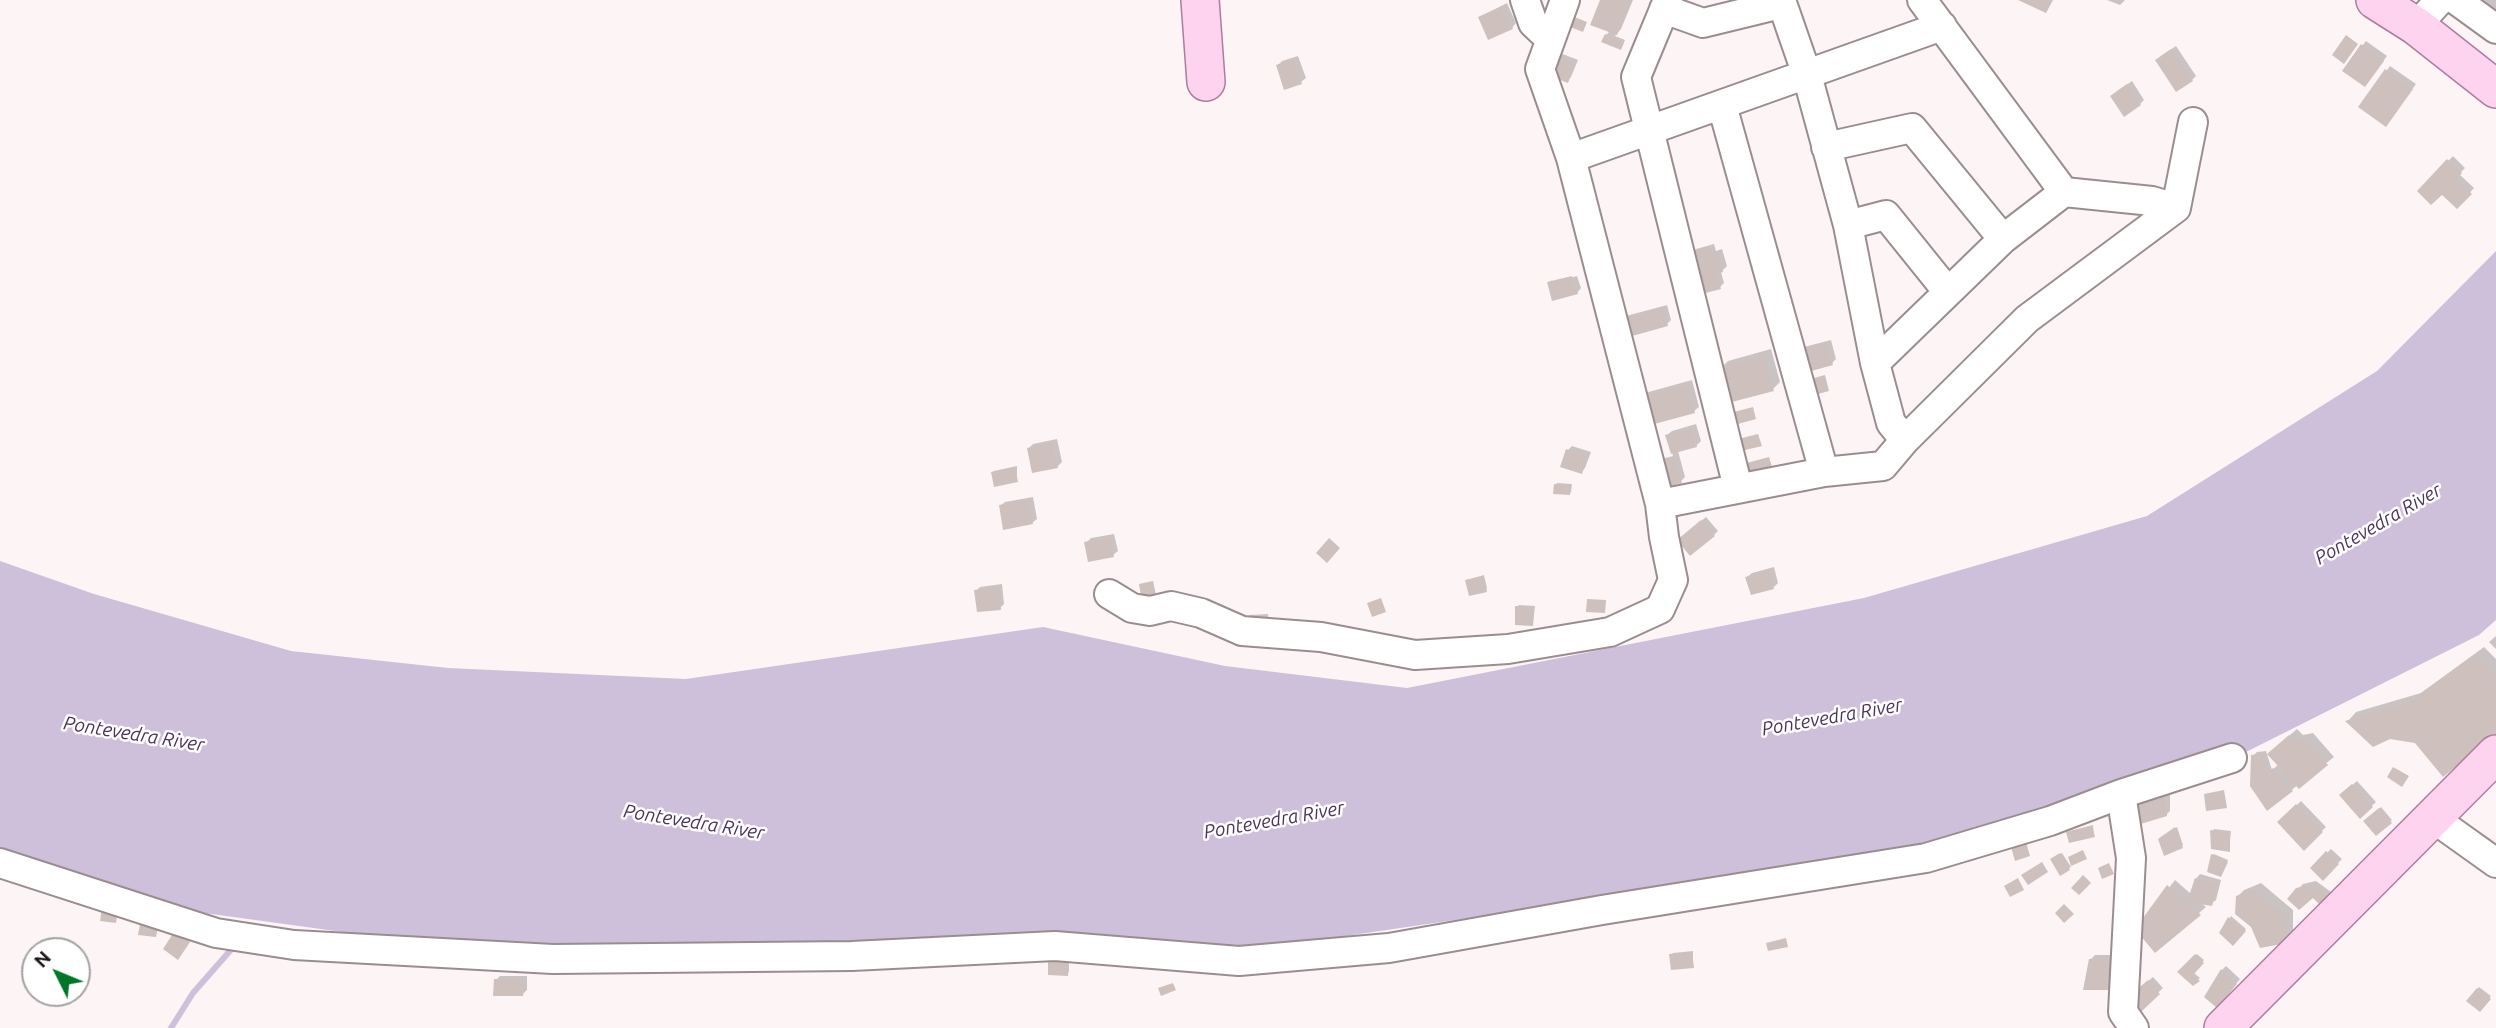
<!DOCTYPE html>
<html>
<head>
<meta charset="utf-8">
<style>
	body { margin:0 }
	#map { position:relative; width:2496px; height:1028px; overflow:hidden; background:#fdf4f6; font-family:Ubuntu,sans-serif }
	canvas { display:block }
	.north { position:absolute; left:21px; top:937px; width:70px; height:70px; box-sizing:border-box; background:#fff; border:2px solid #a4a2a2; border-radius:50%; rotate:313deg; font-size:19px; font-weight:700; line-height:28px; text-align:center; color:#1b1616 }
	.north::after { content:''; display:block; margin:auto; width:24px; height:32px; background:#00762b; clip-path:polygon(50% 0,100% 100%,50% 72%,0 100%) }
</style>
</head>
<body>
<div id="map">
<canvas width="2496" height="1028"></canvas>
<div class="north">N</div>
</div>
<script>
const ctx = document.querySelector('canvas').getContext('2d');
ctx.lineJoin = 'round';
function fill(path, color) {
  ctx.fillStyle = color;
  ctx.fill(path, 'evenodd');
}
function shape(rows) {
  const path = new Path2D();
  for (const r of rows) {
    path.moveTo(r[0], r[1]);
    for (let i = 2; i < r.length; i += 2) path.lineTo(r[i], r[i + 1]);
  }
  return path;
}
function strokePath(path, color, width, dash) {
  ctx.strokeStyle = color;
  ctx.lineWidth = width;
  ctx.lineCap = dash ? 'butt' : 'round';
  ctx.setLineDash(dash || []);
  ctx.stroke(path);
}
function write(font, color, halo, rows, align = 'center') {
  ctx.font = font + ' Ubuntu,sans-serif';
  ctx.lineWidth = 5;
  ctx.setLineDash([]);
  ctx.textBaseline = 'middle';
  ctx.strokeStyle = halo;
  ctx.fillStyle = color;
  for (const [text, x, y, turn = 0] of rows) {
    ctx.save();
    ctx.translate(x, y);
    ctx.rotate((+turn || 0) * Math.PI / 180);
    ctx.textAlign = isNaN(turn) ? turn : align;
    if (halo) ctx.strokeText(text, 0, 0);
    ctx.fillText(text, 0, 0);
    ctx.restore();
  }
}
const water = shape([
	[2496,251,2496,620,2479,635,2246,752,2025,826,1942,849,1270,947,954,938,700,949,445,946,175,909,0,850,0,561,94,594,291,651,448,668,686,679,1043,627,1225,666,1407,688,1864,598,2147,516,2377,371]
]);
const shadow = shape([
	[1601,0,1633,0,1621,29,1615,36,1625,40,1622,47,1606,35,1610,31],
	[2107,0,2125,0,2120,5],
	[2463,0,2496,0,2496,21],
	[1507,3,1516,23,1512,28,1480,17],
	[2366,41,2387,56,2369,80,2362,46],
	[2176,46,2196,76,2192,80,2161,56],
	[1555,51,1578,60,1571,77,1567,81],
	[1298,56,1306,78,1301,82,1278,65,1282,61],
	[2390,66,2416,84,2390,120,2361,106],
	[2132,81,2144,100,2140,104,2116,92],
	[2453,156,2465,168,2459,174,2474,188,2457,207,2442,192,2419,191],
	[1714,244,1716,251,1722,249,1727,266,1721,272,1724,283,1720,287,1689,251],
	[1577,276,1581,288,1577,293,1549,283,1552,280,1552,283],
	[1667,305,1671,320,1667,324,1626,335,1626,316],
	[1831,340,1836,359,1832,363,1800,351,1804,347],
	[1771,349,1780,382,1773,389,1721,368,1728,361],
	[1692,380,1699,407,1694,411,1648,424,1645,393],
	[1696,424,1701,441,1696,446,1678,451,1685,477,1681,481,1661,459,1673,456,1667,435,1672,431],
	[1057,439,1062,462,1057,467,1029,448,1033,444],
	[1572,446,1591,452,1585,468,1581,472,1568,450],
	[1017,466,1017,481,993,472,994,471],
	[1557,483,1572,484,1571,492,1570,493,1556,484],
	[1033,497,1037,519,1032,523,1000,506,1005,502],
	[1706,517,1718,531,1714,535,1683,536],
	[1114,534,1118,551,1113,555,1086,543,1091,538],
	[1774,567,1778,583,1774,587,1747,577,1752,573],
	[1484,575,1487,588,1486,590,1467,580],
	[1002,584,1004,604,1000,608,976,591,980,587],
	[1519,605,1535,606,1533,624,1517,607],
	[1268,614,1269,624,1248,626,1249,615],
	[2496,636,2496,649,2489,642],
	[2484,647,2496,659,2496,732,2415,741,2348,721,2356,712,2421,693],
	[2297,729,2303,735,2313,733,2334,757,2267,809,2253,756,2257,752,2266,751,2272,770,2279,764,2276,747],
	[2357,781,2376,802,2360,817,2341,795],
	[2170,792,2170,811,2166,815,2137,805,2141,800],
	[2301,801,2326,827,2304,848,2280,822],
	[2381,807,2392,820,2376,834,2365,821],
	[2093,825,2094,836,2068,832,2070,831],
	[2177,827,2183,845,2182,846,2161,838],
	[2214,829,2231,831,2229,850,2212,831],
	[2331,849,2342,859,2323,879,2312,868],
	[2062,853,2071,867,2060,874,2053,858],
	[2214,854,2228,860,2221,875,2212,855],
	[2200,874,2221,880,2216,900,2211,904,2201,903,2206,907,2156,950,2137,929,2175,880,2191,894,2196,879],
	[2316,881,2335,895,2324,907,2313,895,2289,899,2303,884],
	[2261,883,2293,910,2293,934,2286,941,2237,897,2244,890],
	[2231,916,2246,929,2233,943,2221,932],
	[1693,951,1693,967,1671,955,1673,953],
	[2197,954,2204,960,2194,973,2200,978,2193,984,2180,972],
	[2095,955,2115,955,2114,984,2091,959],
	[1052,961,1069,961,1069,972,1067,974,1050,963],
	[2226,966,2240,979,2221,1002,2222,970],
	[500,976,527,976,527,990,523,994,496,980],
	[2153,977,2163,988,2142,1008,2134,993],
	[2479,987,2491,996,2480,1010,2469,1001]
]);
const stream = shape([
	[171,1028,193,993,236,944]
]);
const building = shape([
	[1600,0,1632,0,1617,35,1590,25],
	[2018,0,2053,0,2046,13],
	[1502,6,1513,29,1488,40,1478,17],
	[1564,13,1587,22,1583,32,1560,23],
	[1605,34,1624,42,1621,50,1601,42],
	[2346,35,2358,44,2344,64,2332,55],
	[2361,44,2384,61,2365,87,2342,71],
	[2171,49,2193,81,2176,92,2155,60],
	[1550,54,1575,64,1568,83,1542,73],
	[1294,59,1302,84,1284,90,1276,65],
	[2385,69,2413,89,2386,127,2358,107],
	[2127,84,2141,105,2124,117,2110,96],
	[2447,159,2462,173,2457,179,2472,194,2457,209,2442,195,2431,205,2417,191],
	[1710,247,1712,254,1718,252,1723,272,1717,274,1721,289,1694,296,1683,255],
	[1572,276,1578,294,1552,301,1547,282],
	[1663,308,1668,326,1625,338,1620,319],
	[1827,343,1833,365,1804,373,1798,351],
	[1764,355,1774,391,1728,403,1719,367],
	[1825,375,1829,391,1807,397,1803,381],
	[1688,384,1695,413,1647,426,1639,397],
	[1753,407,1756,419,1738,424,1734,412],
	[1692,428,1697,447,1671,454,1665,435],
	[1758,434,1762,446,1741,451,1738,439],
	[1053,442,1058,468,1032,473,1027,448],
	[1566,449,1588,456,1582,474,1560,467],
	[1675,457,1682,483,1662,488,1655,463],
	[1769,457,1772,467,1745,474,1743,464],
	[1015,467,1018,482,994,487,991,472],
	[1554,484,1571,485,1570,495,1553,494],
	[1029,500,1033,524,1003,530,999,505],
	[1701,520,1715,536,1690,556,1677,540],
	[1111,537,1114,557,1088,562,1084,542],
	[1329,538,1340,548,1327,563,1316,553],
	[1770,570,1774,589,1751,595,1745,577],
	[1483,576,1487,592,1469,596,1465,580],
	[1153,581,1158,604,1143,607,1139,584],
	[998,587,1001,610,977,612,974,590],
	[1381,598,1386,612,1372,617,1367,603],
	[1587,599,1606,600,1605,613,1586,612],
	[1515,606,1534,607,1533,626,1515,625],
	[2474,655,2496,676,2496,734,2443,777,2415,743,2390,739,2373,747,2345,721,2410,701],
	[2289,735,2295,741,2306,739,2328,765,2299,789,2267,754],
	[2262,754,2268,772,2273,768,2293,791,2267,811,2250,786,2251,755],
	[2393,767,2409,776,2402,787,2387,777],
	[2352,784,2373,807,2360,819,2339,795],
	[2224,790,2227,808,2206,811,2204,794],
	[2166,795,2167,816,2134,826,2135,804],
	[2296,804,2323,832,2304,851,2277,822],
	[2379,808,2392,823,2376,836,2363,821],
	[2092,826,2095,837,2069,843,2066,832],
	[2175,827,2183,848,2164,856,2158,839],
	[2210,830,2230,833,2230,852,2211,849],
	[2026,842,2030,856,2015,861,2011,847],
	[2083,850,2087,859,2071,866,2068,857],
	[2326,851,2339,864,2323,881,2310,868],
	[2060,853,2070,870,2060,876,2050,859],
	[2211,854,2228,862,2221,877,2207,872],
	[2042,862,2048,872,2028,885,2021,875],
	[2109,863,2114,874,2102,879,2098,868],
	[2083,875,2091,883,2079,895,2071,888],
	[2018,878,2024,890,2010,897,2004,886],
	[2195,878,2218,884,2212,906,2187,902],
	[2167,885,2201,915,2155,953,2135,929],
	[2311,885,2333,900,2324,909,2313,898,2299,910,2287,899,2296,888],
	[2253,889,2287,917,2287,943,2260,948,2251,927,2235,914,2236,896],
	[103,901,119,903,116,923,100,921],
	[2064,904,2074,914,2064,923,2055,913],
	[2228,917,2246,931,2233,946,2219,933],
	[141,919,159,922,156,937,138,935],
	[174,932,190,942,178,960,163,949],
	[1786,938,1788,947,1768,951,1766,943],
	[1692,952,1694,968,1671,970,1669,954],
	[2195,954,2204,963,2193,975,2200,981,2193,986,2177,972],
	[2089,959,2111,959,2111,990,2083,990],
	[1048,962,1068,962,1068,976,1048,975],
	[2221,969,2237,984,2217,1008,2204,997],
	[494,979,524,980,523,996,493,996],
	[2148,980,2160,994,2142,1011,2128,997],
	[1173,983,1176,990,1161,996,1158,988],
	[2477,988,2491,999,2480,1012,2466,1001]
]);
const minor = shape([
	[1525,0,1533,23,1550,39],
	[1565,0,1540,69,1571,158,1660,504,1824,472,1722,105],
	[1668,0,1636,77,1738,488],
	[1781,0,1807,75,1848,225,1875,363,1891,423,1905,440],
	[1922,0,2064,192],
	[2456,0,2496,29],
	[1664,9,1703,23,1781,4],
	[2416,26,2440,0],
	[1826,147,1912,128,2003,239],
	[1571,158,1942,26],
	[1848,225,1886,215,1948,292],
	[1875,363,2003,239,2064,192,2152,201,2176,208],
	[1824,472,1883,466,1905,440,2027,319,2176,208,2193,122],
	[1109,594,1132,608,1150,611,1171,606,1201,613,1242,631,1321,637,1415,655,1508,649,1610,632,1660,609,1673,580,1664,537,1660,504],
	[2121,794,2232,758],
	[2433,818,2496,863],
	[0,863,216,933,294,945,553,959,852,956,1055,946,1239,961,1389,948,1602,910,1926,858,2050,821,2121,794,2131,858,2123,1012,2134,1028]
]);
const major = shape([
	[1200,0,1206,82],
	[2375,0,2416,26,2496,89],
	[2223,1028,2496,754]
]);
const waterNames = [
	["Pontevedra River",2378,524,-30],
	["Pontevedra River",1832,717,-10],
	["Pontevedra River",134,734,9],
	["Pontevedra River",1274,820,-10],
	["Pontevedra River",694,822,9]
];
fill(water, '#cebfdb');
fill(shadow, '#0003');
strokePath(stream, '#cebfdb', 6);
fill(building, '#cec0bc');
strokePath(minor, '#9a8d8f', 32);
strokePath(major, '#ad7d9d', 40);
strokePath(minor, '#fff', 28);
strokePath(major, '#fdd3f0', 37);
write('italic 19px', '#4b345c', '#fff', waterNames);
</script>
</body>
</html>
